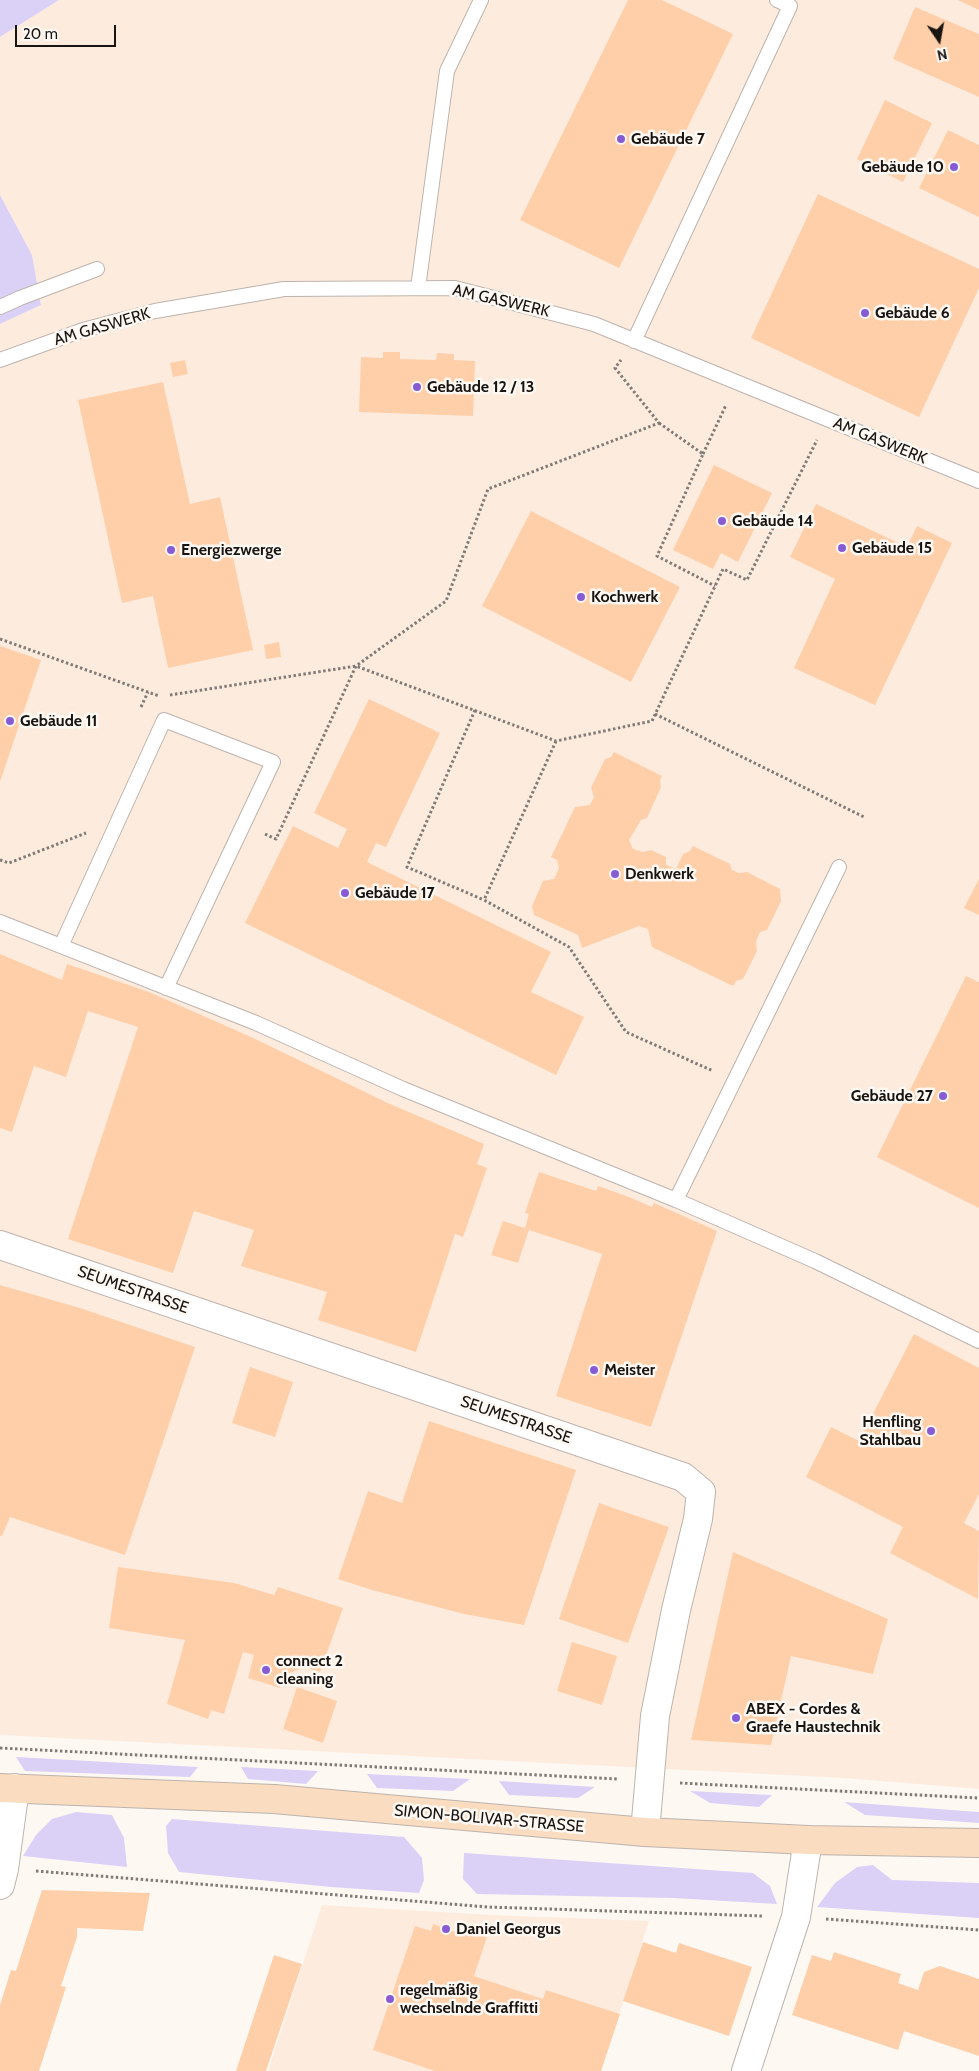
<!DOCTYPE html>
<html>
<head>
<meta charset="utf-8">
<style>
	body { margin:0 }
	#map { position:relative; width:979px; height:2071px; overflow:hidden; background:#fef8f3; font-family:Cabin,sans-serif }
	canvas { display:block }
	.north { position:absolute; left:914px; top:15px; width:50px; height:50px; -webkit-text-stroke:4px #fef8f3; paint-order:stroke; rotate:168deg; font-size:14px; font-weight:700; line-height:20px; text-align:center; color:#171411 }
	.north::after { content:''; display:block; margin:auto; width:18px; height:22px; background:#171411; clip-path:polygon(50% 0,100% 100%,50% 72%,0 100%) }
	.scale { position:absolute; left:15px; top:25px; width:101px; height:22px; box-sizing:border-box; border:2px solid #171411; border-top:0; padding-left:6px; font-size:15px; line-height:18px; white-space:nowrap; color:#171411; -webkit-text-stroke:4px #fef8f3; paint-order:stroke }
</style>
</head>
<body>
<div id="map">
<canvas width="979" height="2071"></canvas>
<div class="north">N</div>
<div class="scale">20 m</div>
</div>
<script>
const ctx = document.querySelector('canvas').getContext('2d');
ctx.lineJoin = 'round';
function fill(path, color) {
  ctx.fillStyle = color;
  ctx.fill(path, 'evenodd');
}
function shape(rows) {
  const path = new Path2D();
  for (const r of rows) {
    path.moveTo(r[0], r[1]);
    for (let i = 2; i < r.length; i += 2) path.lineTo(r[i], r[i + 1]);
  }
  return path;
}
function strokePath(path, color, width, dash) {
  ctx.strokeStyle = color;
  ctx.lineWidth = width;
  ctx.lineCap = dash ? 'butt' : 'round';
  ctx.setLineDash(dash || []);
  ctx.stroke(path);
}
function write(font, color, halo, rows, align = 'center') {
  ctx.font = font + ' Cabin,sans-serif';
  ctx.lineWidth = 5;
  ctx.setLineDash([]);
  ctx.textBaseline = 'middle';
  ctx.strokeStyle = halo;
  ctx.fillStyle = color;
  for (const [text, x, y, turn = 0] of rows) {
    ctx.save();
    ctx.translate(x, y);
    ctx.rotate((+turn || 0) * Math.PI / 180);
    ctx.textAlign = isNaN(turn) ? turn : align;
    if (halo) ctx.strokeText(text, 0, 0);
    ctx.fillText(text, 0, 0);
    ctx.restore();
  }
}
const built = shape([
	[59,0,979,0,979,1789,843,1778,0,1735,0,324,41,305,32,255,0,195,0,37],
	[322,1905,492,1915,649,1921,601,2071,268,2071]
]);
const green = shape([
	[0,0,59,0,0,37],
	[0,195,32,255,41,305,0,324],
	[16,1757,198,1767,190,1777,25,1771],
	[241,1767,318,1771,306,1784,248,1779],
	[367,1774,470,1779,453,1791,377,1788],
	[499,1781,595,1787,578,1798,509,1795],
	[690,1791,772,1795,759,1807,710,1803],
	[844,1802,979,1812,979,1823,865,1815],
	[76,1812,112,1815,124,1838,127,1867,23,1856,36,1835,52,1819],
	[172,1819,404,1837,422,1858,424,1880,419,1893,331,1887,179,1872,168,1853,166,1826],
	[464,1853,753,1873,770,1886,777,1904,673,1898,477,1894,463,1879],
	[873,1865,892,1880,979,1883,979,1918,817,1907,835,1883,857,1867]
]);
const building = shape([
	[628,0,662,0,733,34,619,268,520,220],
	[958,0,979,0,979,10],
	[915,7,979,34,979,97,893,59],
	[885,100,932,123,903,182,857,159],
	[948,130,979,145,979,217,919,188],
	[818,194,979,269,979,288,919,417,751,338],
	[383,352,400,352,400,359,436,360,437,353,454,354,454,360,475,361,473,416,359,412,361,357,383,358],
	[185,360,188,374,173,377,170,363],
	[163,382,190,504,220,497,253,650,168,668,153,596,122,603,78,400],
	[714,465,772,493,738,562,721,553,713,569,673,550],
	[816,504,907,547,917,526,952,543,875,705,794,668,835,579,790,557],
	[531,511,680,587,631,682,482,606],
	[279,642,281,657,266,659,264,645],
	[0,646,41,660,0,782],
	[369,699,440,733,386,847,376,843,367,862,551,952,531,992,584,1017,556,1075,245,923,293,826,338,848,347,829,314,813],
	[614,752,662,776,660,780,661,787,647,818,641,820,629,840,633,849,643,852,651,850,666,857,666,865,676,869,683,854,690,851,693,846,730,864,732,870,739,873,747,872,780,889,781,901,767,930,760,932,756,942,757,951,743,979,736,981,733,986,652,947,648,929,639,926,582,948,578,935,534,915,532,906,543,881,554,879,559,868,557,860,551,857,575,807,590,805,594,797,591,788,605,759,611,757],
	[979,879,979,915,964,908],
	[0,954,62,980,67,964,149,992,251,1037,390,1104,484,1144,477,1164,487,1168,463,1237,455,1234,416,1352,318,1320,327,1292,241,1266,254,1230,194,1211,173,1273,68,1239,138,1027,88,1011,66,1077,34,1066,12,1132,0,1128],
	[966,976,979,982,979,1208,877,1157],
	[539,1172,596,1191,598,1186,629,1197,652,1207,654,1203,717,1231,651,1427,556,1396,602,1254,529,1230,518,1263,491,1255,503,1221,525,1228,529,1214,525,1213],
	[0,1285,80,1308,195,1347,125,1555,10,1517,2,1536,0,1536],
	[914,1334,979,1368,979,1494,964,1523,979,1531,978,1599,890,1553,903,1527,806,1477,831,1427,859,1441],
	[250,1367,293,1382,275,1437,232,1423],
	[429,1421,576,1470,524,1625,464,1614,372,1590,338,1579,368,1491,402,1503],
	[599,1503,669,1527,628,1643,559,1619],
	[733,1552,888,1619,873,1674,791,1656,771,1745,691,1740],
	[118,1567,234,1583,274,1595,278,1587,343,1608,320,1672,304,1667,281,1677,280,1688,248,1678,254,1655,243,1652,224,1714,211,1710,208,1719,167,1704,185,1640,109,1628],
	[572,1642,617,1656,602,1705,557,1691],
	[297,1687,337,1701,323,1743,283,1729],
	[42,1890,150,1893,143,1931,77,1928,77,1937,61,1986,66,1987,39,2071,0,2071,0,2005,11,1970,16,1971],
	[433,1924,456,1932,458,1928,487,1937,474,1976,543,1999,546,1990,620,2014,601,2071,435,2071,373,2050,415,1926,431,1931],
	[643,1942,676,1953,679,1943,752,1967,729,2036,623,2001],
	[834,1952,901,1974,898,1983,918,1990,924,1972,940,1966,979,1979,979,2056,904,2031,898,2050,792,2015,812,1955,831,1961],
	[274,1955,302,1964,266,2071,236,2071]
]);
const path = shape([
	[659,423,703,454,657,556,715,586],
	[703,454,726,405],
	[0,639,159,696],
	[170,695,356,666,556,741,652,721,723,569,747,580,817,440],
	[141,707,148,692],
	[475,710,407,867,484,900],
	[655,714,864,817],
	[556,741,484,900,569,947,626,1032,713,1071],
	[265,834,276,839,356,666,446,601,488,489,659,423,615,368,621,360],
	[0,860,9,863,86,833],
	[0,1748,619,1779],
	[680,1783,979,1798],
	[36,1871,488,1907,763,1916],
	[826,1919,979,1930]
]);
const lane = shape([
	[418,288,447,71,481,0],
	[0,307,20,298,97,269],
	[634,341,790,6,777,0],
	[0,360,83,330,155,311,284,289,455,288,594,324,979,481],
	[0,922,256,1023,403,1089,676,1200,815,1261,979,1341],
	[61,946,164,720,273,762,166,988],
	[676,1200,839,867]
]);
const street = shape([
	[0,1245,683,1477,701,1492,698,1519,676,1610,655,1716,645,1832],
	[0,1885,4,1869,15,1788],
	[746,2071,796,1917,808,1840]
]);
const secondary = shape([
	[0,1788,274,1799,645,1832,808,1840,979,1843]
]);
const markers = [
	[621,139,5,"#875bd4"],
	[954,167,5,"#875bd4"],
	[865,313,5,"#875bd4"],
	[417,387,5,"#875bd4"],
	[722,521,5,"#875bd4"],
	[842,548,5,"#875bd4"],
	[171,550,5,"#875bd4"],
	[581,597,5,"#875bd4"],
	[10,721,5,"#875bd4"],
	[615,874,5,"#875bd4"],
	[345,893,5,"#875bd4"],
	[943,1096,5,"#875bd4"],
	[594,1370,5,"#875bd4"],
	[931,1431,5,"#875bd4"],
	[266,1670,5,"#875bd4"],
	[736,1718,5,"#875bd4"],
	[446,1929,5,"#875bd4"],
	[390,1999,5,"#875bd4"]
];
const poiNames = [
	["Gebäude 7",631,139],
	["Gebäude 10",944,167,"right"],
	["Gebäude 6",875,313],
	["Gebäude 12 / 13",427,387],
	["Gebäude 14",732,521],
	["Gebäude 15",852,548],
	["Energiezwerge",181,550],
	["Kochwerk",591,597],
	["Gebäude 11",20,721],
	["Denkwerk",625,874],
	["Gebäude 17",355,893],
	["Gebäude 27",933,1096,"right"],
	["Meister",604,1370],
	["Henfling",921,1422,"right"],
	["Stahlbau",921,1440,"right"],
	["connect 2",276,1661],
	["cleaning",276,1679],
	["ABEX - Cordes &",746,1709],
	["Graefe Haustechnik",746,1727],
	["Daniel Georgus",456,1929],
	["regelmäßig",400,1990],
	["wechselnde Graffitti",400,2008]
];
const streetNames = [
	["AM GASWERK",501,301,13],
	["AM GASWERK",102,327,-16],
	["AM GASWERK",880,441,22],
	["SEUMESTRASSE",133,1290,19],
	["SEUMESTRASSE",516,1420,19],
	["SIMON-BOLIVAR-STRASSE",489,1819,5]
];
fill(built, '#fdecde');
fill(green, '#dbd1f7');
fill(building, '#ffcfaa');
strokePath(lane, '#bdb3ac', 16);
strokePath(street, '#bdb3ac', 30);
strokePath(secondary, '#bdb3ac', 30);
strokePath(path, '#807b77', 3, [2.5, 2.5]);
strokePath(lane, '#fff', 14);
strokePath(street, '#fff', 28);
strokePath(secondary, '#faddc1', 28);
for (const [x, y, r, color] of markers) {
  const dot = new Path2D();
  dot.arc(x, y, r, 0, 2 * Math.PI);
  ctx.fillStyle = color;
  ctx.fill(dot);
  strokePath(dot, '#fef8f3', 2);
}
write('bold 16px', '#171411', '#fef8f3', poiNames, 'left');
write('16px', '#171411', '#fef8f3', streetNames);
</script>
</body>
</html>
